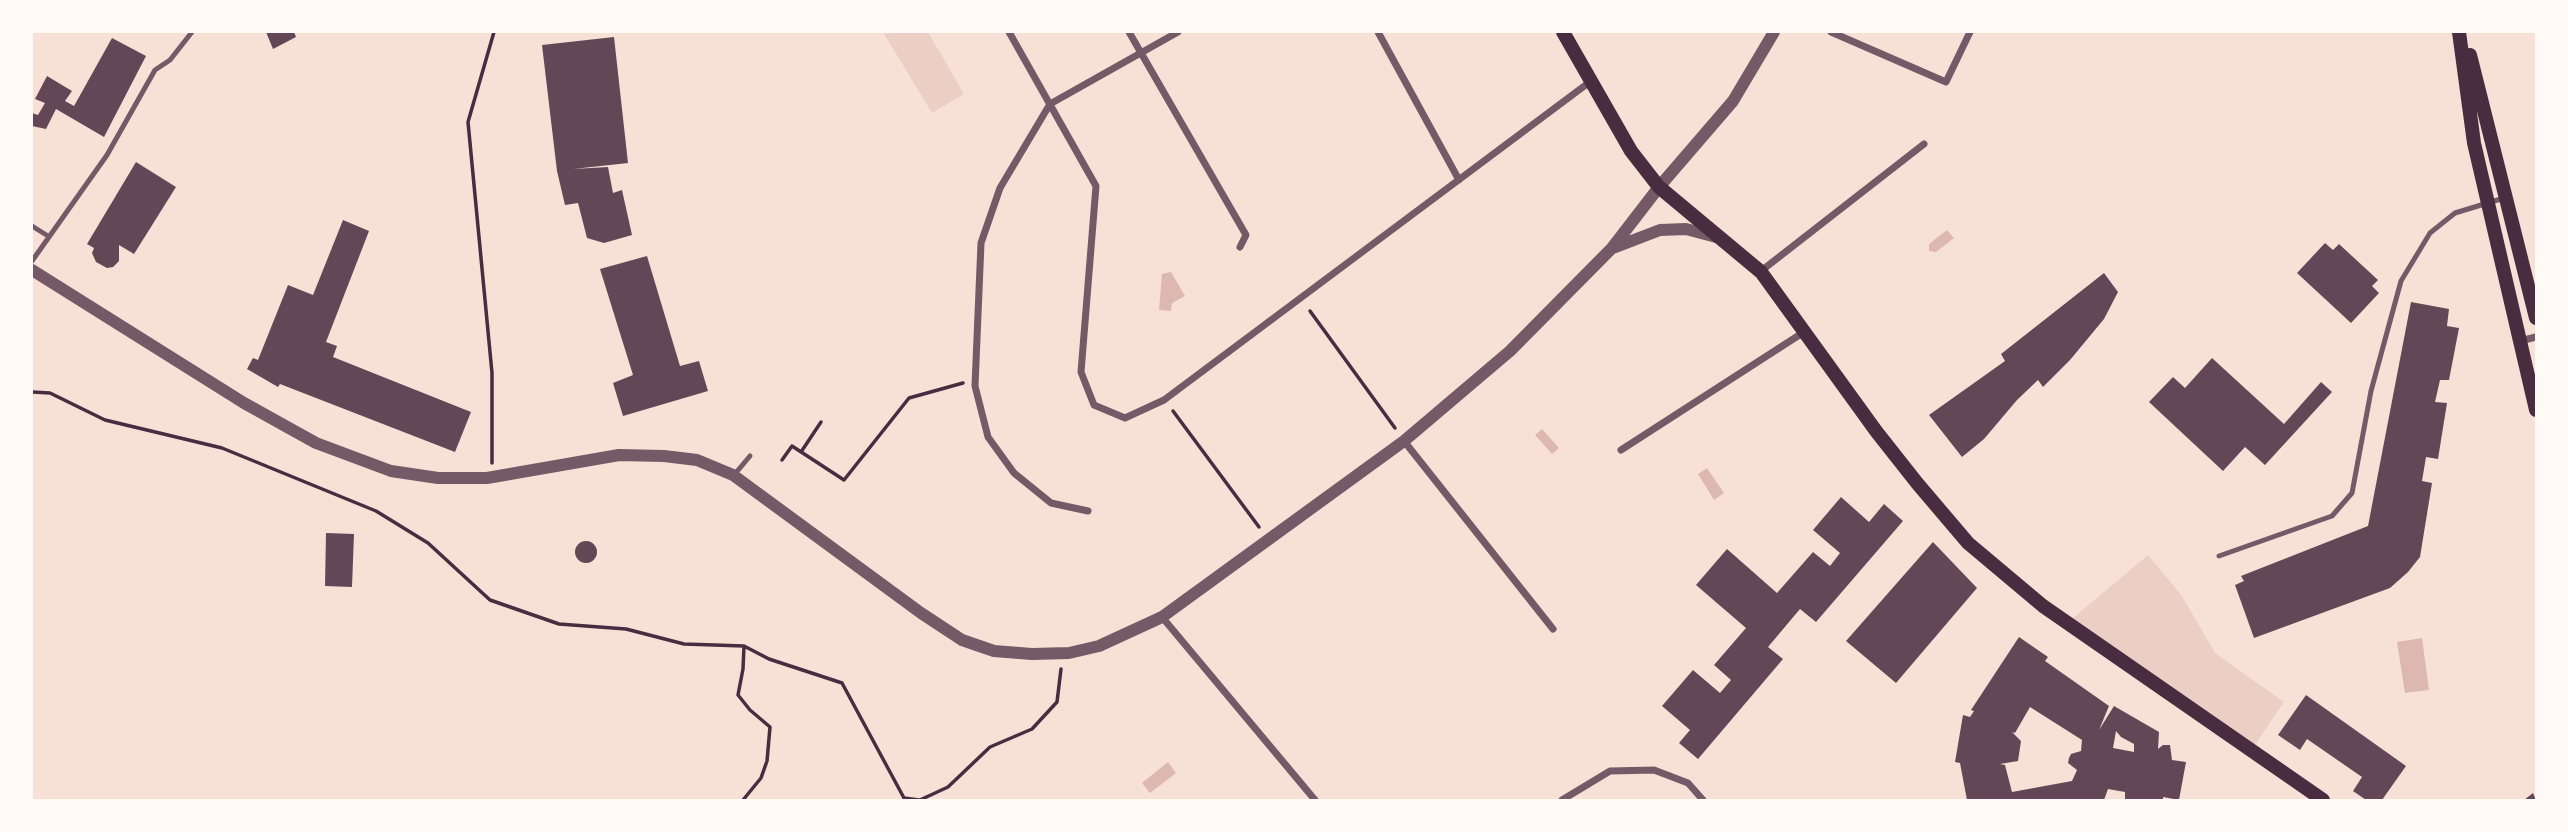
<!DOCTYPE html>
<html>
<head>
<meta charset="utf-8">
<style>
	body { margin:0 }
	#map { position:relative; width:2568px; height:832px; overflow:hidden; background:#f7e1d7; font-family:Mulish,sans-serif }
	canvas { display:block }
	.frame { position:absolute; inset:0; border:33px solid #fffaf5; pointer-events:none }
</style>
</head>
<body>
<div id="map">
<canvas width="2568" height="832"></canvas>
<div class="frame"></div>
</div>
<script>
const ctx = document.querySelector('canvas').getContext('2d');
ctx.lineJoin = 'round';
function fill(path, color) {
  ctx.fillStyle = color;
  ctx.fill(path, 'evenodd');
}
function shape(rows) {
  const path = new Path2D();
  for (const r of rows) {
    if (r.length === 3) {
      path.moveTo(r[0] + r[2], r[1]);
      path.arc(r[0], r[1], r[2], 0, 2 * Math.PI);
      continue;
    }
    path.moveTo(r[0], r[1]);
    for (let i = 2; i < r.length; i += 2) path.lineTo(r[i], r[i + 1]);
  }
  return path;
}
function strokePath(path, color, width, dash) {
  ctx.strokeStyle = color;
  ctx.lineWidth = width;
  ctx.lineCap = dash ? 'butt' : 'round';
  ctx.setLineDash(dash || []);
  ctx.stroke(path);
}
const green = shape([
	[883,32,928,32,964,94,932,113],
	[2148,555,2182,596,2215,653,2284,702,2251,751,2067,623]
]);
const water = shape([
	[1947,230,1954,238,1936,252,1929,251,1929,244],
	[1171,272,1185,296,1172,303,1171,311,1159,310,1162,274],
	[1542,429,1559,448,1552,454,1535,435],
	[1707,468,1724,493,1714,500,1698,474],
	[2422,638,2429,690,2405,693,2397,642],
	[1168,762,1176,773,1150,793,1142,783]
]);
const building = shape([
	[266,32,294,32,296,37,273,49],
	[614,37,628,163,573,169,608,167,613,193,622,190,632,235,604,243,587,238,578,203,565,205,557,171,542,45],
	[112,38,146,56,104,137,56,109,46,129,32,126,32,113,38,115,45,103,35,99,47,76,72,91,65,101,74,106],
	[136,162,176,187,134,254,119,245,119,261,113,267,107,268,96,262,92,253,94,248,87,244],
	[343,220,369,231,326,342,337,346,333,357,471,412,455,452,280,384,278,387,247,369,253,358,258,360,288,285,313,295],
	[2325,243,2333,250,2339,244,2378,280,2372,286,2379,293,2351,323,2297,273],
	[647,256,680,366,699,361,708,391,623,416,613,383,633,375,600,269],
	[2104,273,2118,292,2104,319,2070,360,2043,387,2038,380,2017,400,1984,439,1962,457,1929,415,2005,361,2001,354],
	[2411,302,2449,309,2447,326,2459,328,2449,380,2440,380,2435,402,2447,403,2438,459,2426,457,2422,481,2432,483,2420,557,2408,572,2390,588,2254,638,2235,585,2244,581,2241,576,2368,526],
	[2212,358,2284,424,2321,382,2332,392,2265,465,2245,447,2223,471,2149,402,2173,377,2185,388],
	[1841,497,1869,522,1884,504,1903,521,1816,622,1800,609,1768,647,1783,659,1698,759,1679,743,1690,730,1662,706,1693,670,1720,693,1731,680,1714,665,1746,628,1696,585,1727,549,1777,593,1813,552,1830,566,1840,553,1813,530],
	[326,533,354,534,352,587,325,586],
	[586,552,11],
	[1933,542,1977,588,1896,683,1846,641],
	[2019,637,2048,657,2045,661,2109,706,2099,730,2114,706,2159,732,2158,749,2163,745,2170,745,2172,760,2186,762,2179,800,2163,797,2163,800,2125,800,2125,792,2108,789,2104,800,1967,800,1960,763,1955,762,1963,715,1970,717,1974,711,1971,710],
	[2030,707,2082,740,2081,751,2071,754,2069,758,2068,763,2077,770,2072,781,2012,792,2005,765,2000,764,2018,761,2021,741,2012,732,2015,733],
	[2116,731,2121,737,2134,744,2134,752,2113,748],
	[2306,695,2406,766,2382,800,2366,800,2353,791,2362,777,2307,739,2300,750,2278,735],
	[2533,793,2536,800,2524,800]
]);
const path = shape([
	[1310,311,1395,428],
	[32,392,50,393,105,420,222,448,376,511,428,543,490,600,559,624,626,629,684,644,744,646,769,659,842,683,904,798,919,800],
	[1173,411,1259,527],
	[801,452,821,422],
	[782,460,792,446,844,480,909,398,963,383],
	[492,463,492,373,468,122,494,32],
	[743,800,761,778,767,761,770,727,750,710,738,695,743,669,744,646],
	[920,800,948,787,990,747,1032,729,1057,702,1061,669]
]);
const service = shape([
	[32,226,48,236],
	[32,261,107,155,155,70,170,60,192,32],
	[734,475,750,456],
	[2219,556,2332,516,2352,493,2371,391,2401,281,2430,233,2455,213,2504,198]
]);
const minor = shape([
	[1009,32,1096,186,1081,372,1094,405,1125,418,1164,400,1591,81],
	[1129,32,1246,235,1240,247],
	[1378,32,1459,180],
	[1831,32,1946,82,1970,32],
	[1761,271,1924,144],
	[2520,341,2536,337],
	[1404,441,1553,629],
	[1621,450,1804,332],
	[1088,511,1051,503,1014,473,988,437,975,386,981,243,1000,188,1050,104,1178,32],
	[1162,617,1315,800],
	[1562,800,1610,771,1654,770,1688,783,1703,800]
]);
const tertiary = shape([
	[1613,248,1660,230,1686,229,1720,238],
	[32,270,244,403,316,443,391,471,438,478,487,478,619,455,664,456,697,460,733,475,921,613,962,640,994,651,1032,654,1069,653,1099,646,1162,617,1404,441,1510,351,1612,248,1659,187,1733,101,1774,32]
]);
const secondary = shape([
	[1563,32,1631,151,1659,187,1761,272,1876,431,1917,483,1968,543,2043,606,2323,800],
	[2459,32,2474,143,2536,410],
	[2470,55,2536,318]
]);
fill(green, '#ebcfc5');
fill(water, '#dcb8b0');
fill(building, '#644757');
strokePath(path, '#4a2c40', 3.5);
strokePath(service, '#755966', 5);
strokePath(minor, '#755966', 7);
strokePath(tertiary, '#755966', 12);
strokePath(secondary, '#4a2c40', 14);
</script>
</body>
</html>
